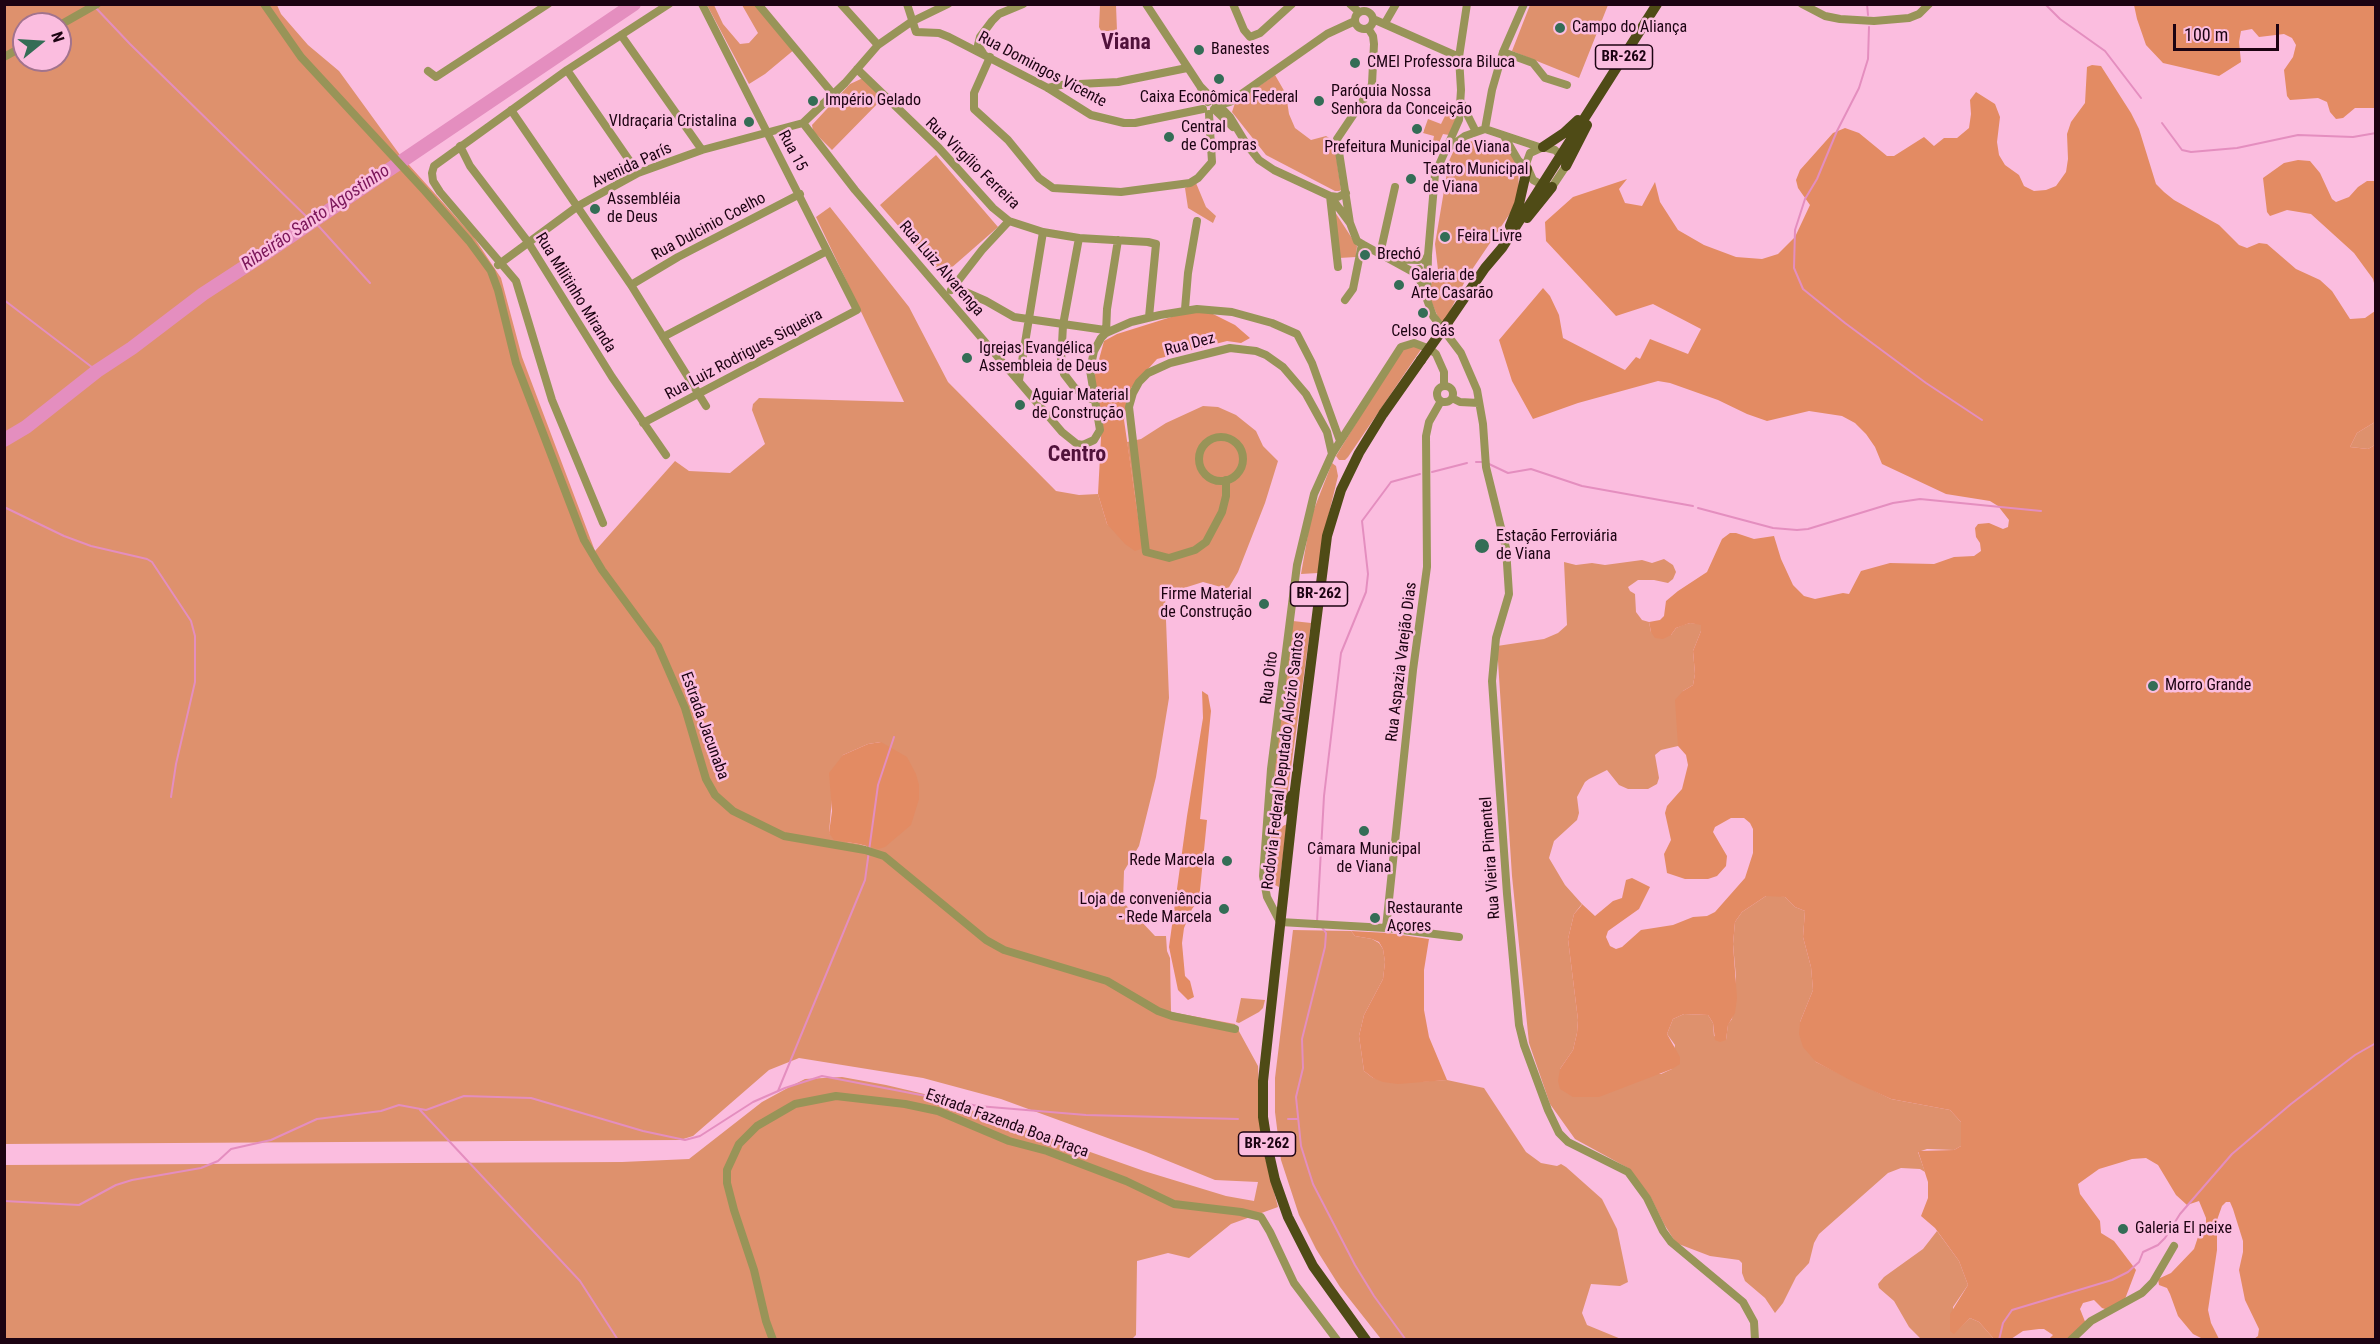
<!DOCTYPE html>
<html>
<head>
<meta charset="utf-8">
<style>
	body { margin:0 }
	#map { position:relative; width:2380px; height:1344px; overflow:hidden; background:#fbbddf; font-family:"Roboto Condensed",sans-serif }
	canvas { display:block }
	.frame { position:absolute; inset:0; border:6px solid #1c0312; pointer-events:none }
	.north { position:absolute; left:12px; top:12px; width:60px; height:60px; box-sizing:border-box; background:#fbbddf; border:2px solid #a2738d; border-radius:50%; rotate:72deg; font-size:16px; font-weight:700; line-height:24px; text-align:center; color:#1c0312 }
	.north::after { content:''; display:block; margin:auto; width:21px; height:27px; background:#346d56; clip-path:polygon(50% 0,100% 100%,50% 72%,0 100%) }
	.scale { position:absolute; left:2173px; top:24px; width:106px; height:27px; box-sizing:border-box; border:3px solid #1c0312; border-top:0; padding-left:8px; font-size:18px; line-height:21px; white-space:nowrap; color:#1c0312; -webkit-text-stroke:4px #fbbddf; paint-order:stroke }
</style>
</head>
<body>
<div id="map">
<canvas width="2380" height="1344"></canvas>
<div class="frame"></div>
<div class="north">N</div>
<div class="scale">100 m</div>
</div>
<script>
const ctx = document.querySelector('canvas').getContext('2d');
ctx.lineJoin = 'round';
function fill(path, color) {
  ctx.fillStyle = color;
  ctx.fill(path, 'evenodd');
}
function shape(rows) {
  const path = new Path2D();
  for (const r of rows) {
    if (r.length === 3) {
      path.moveTo(r[0] + r[2], r[1]);
      path.arc(r[0], r[1], r[2], 0, 2 * Math.PI);
      continue;
    }
    path.moveTo(r[0], r[1]);
    for (let i = 2; i < r.length; i += 2) path.lineTo(r[i], r[i + 1]);
  }
  return path;
}
function strokePath(path, color, width, dash) {
  ctx.strokeStyle = color;
  ctx.lineWidth = width;
  ctx.lineCap = dash ? 'butt' : 'round';
  ctx.setLineDash(dash || []);
  ctx.stroke(path);
}
function write(font, color, halo, rows, align = 'center') {
  ctx.font = font + ' "Roboto Condensed",sans-serif';
  ctx.lineWidth = 5;
  ctx.setLineDash([]);
  ctx.textBaseline = 'middle';
  ctx.strokeStyle = halo;
  ctx.fillStyle = color;
  for (const [text, x, y, turn = 0] of rows) {
    ctx.save();
    ctx.translate(x, y);
    ctx.rotate((+turn || 0) * Math.PI / 180);
    ctx.textAlign = isNaN(turn) ? turn : align;
    if (halo) ctx.strokeText(text, 0, 0);
    ctx.fillText(text, 0, 0);
    ctx.restore();
  }
}
const green = shape([
	[5,5,277,5,281,14,308,45,339,71,400,155,473,236,501,278,522,357,595,551,675,461,689,471,730,473,765,444,752,410,753,404,759,398,904,402,816,217,830,207,909,307,948,382,1056,491,1079,495,1098,494,1107,524,1142,544,1127,442,1141,439,1166,423,1203,406,1218,407,1236,415,1256,431,1263,446,1278,461,1265,503,1238,572,1228,589,1203,582,1165,594,1169,698,1156,777,1139,846,1124,871,1123,902,1155,936,1166,936,1167,951,1170,958,1171,1012,1235,1024,1258,1066,1261,1142,1278,1207,1231,1224,1189,1258,1168,1253,1137,1261,1136,1335,1132,1339,5,1340,5,1165,622,1162,689,1159,762,1102,795,1084,805,1079,842,1077,886,1085,954,1101,963,1107,1144,1171,1226,1196,1254,1201,1258,1182,1215,1180,1146,1152,1001,1099,923,1078,799,1058,769,1070,693,1136,680,1140,5,1144],
	[24,24,60,24,60,60,24,60],
	[881,742,867,847,859,844,847,842,829,833,832,798,843,755,868,744],
	[707,5,714,5,723,24,740,44,749,43,758,33,742,5,758,5,795,49,765,74,749,84],
	[1100,5,1116,5,1117,31,1101,31,1099,27],
	[1530,5,1608,5,1579,78,1512,51],
	[1275,75,1286,94,1289,114,1295,128,1311,140,1326,136,1334,141,1341,190,1339,191,1335,191,1266,155,1232,112,1235,103],
	[863,78,883,98,832,150,813,131,812,125,850,84],
	[1449,108,1457,112,1455,121,1449,135,1443,134,1439,143,1433,141,1434,136,1423,133,1428,119,1441,124],
	[1477,139,1495,146,1503,153,1500,141,1510,149,1518,166,1519,192,1511,212,1467,277,1449,313,1441,324,1431,301,1430,286,1438,270,1435,244,1449,161,1453,152,1460,146],
	[936,155,998,227,942,276,880,205],
	[1196,183,1206,207,1216,216,1213,223,1188,208,1185,188],
	[1333,209,1357,246,1356,257,1339,258],
	[1408,345,1422,348,1348,457,1345,460,1339,460,1336,456,1347,438,1401,350],
	[2375,422,2375,445,2368,449,2350,447,2357,433],
	[1332,463,1336,466,1338,476,1322,542,1318,573,1301,574,1311,517],
	[1664,559,1673,565,1676,572,1673,579,1668,583,1654,580,1638,580,1628,587,1630,591,1635,594,1636,612,1642,620,1649,622,1651,632,1671,635,1676,628,1683,625,1690,623,1701,624,1701,631,1693,651,1695,674,1693,685,1683,691,1678,746,1661,750,1655,755,1659,778,1657,784,1648,789,1628,789,1619,785,1607,770,1589,779,1585,782,1577,797,1579,813,1577,820,1554,841,1549,858,1565,885,1582,904,1574,914,1568,939,1578,1020,1577,1033,1573,1050,1560,1069,1661,1074,1672,1069,1675,1045,1667,1034,1673,1019,1684,1014,1708,1015,1713,1023,1714,1036,1726,1040,1728,1024,1732,1019,1736,977,1733,944,1735,922,1742,912,1766,896,1776,895,1785,897,1795,907,1805,911,1803,937,1811,967,1813,990,1800,1022,1816,1062,1891,1099,1950,1110,1961,1122,1961,1146,1954,1150,1927,1149,1918,1152,1925,1172,1920,1169,1901,1168,1888,1173,1819,1234,1814,1243,1809,1263,1796,1277,1783,1303,1775,1313,1765,1298,1745,1281,1742,1273,1742,1263,1739,1260,1710,1256,1676,1243,1664,1224,1650,1196,1628,1168,1575,1139,1550,1104,1529,1043,1512,876,1497,646,1544,639,1558,633,1567,625,1564,562,1576,565,1592,563,1605,565,1642,560,1652,563],
	[1293,621,1311,623,1287,797,1276,797,1274,756],
	[1287,824,1279,887,1273,884,1268,876,1271,837,1277,829],
	[1293,930,1351,931,1355,936,1372,939,1379,943,1383,949,1385,962,1383,979,1364,1015,1359,1036,1364,1071,1373,1078,1413,1082,1447,1080,1484,1088,1526,1152,1541,1163,1557,1166,1561,1164,1566,1167,1602,1199,1617,1229,1628,1282,1620,1286,1591,1284,1582,1313,1587,1325,1621,1339,1381,1339,1340,1287,1316,1249,1299,1215,1281,1160,1275,1112,1275,1078],
	[1241,998,1265,1000,1263,1008,1259,1012,1239,1023,1236,1022],
	[1937,1231,1959,1261,1968,1285,1953,1307,1954,1333,1970,1318,1979,1322,1994,1339,1921,1339,1909,1327,1894,1301,1879,1288,1878,1284,1884,1277,1923,1249]
]);
const forest = shape([
	[2134,5,2375,5,2375,108,2355,108,2343,118,2336,119,2330,112,2327,102,2318,98,2290,100,2287,96,2284,70,2293,57,2296,45,2292,38,2284,34,2259,37,2252,29,2241,31,2239,42,2241,62,2219,76,2163,63,2146,45,2137,19],
	[2092,65,2101,66,2131,113,2139,129,2156,184,2164,192,2174,200,2219,225,2239,245,2247,248,2259,243,2267,244,2296,269,2320,280,2332,291,2350,319,2365,318,2375,311,2375,306,2375,422,2357,433,2350,447,2368,449,2375,445,2375,1339,2254,1339,2258,1336,2259,1329,2245,1300,2239,1270,2243,1252,2243,1241,2233,1209,2230,1202,2226,1202,2222,1206,2217,1220,2217,1250,2208,1310,2211,1323,2219,1339,2203,1339,2193,1334,2178,1316,2170,1294,2167,1288,2159,1285,2158,1279,2171,1273,2194,1249,2198,1237,2206,1228,2206,1218,2199,1201,2187,1205,2176,1195,2158,1165,2146,1158,2132,1159,2099,1169,2078,1184,2080,1194,2100,1221,2101,1233,2114,1241,2136,1270,2125,1299,2108,1310,2102,1308,2094,1300,2083,1303,2080,1309,2086,1324,2086,1330,2077,1339,2049,1339,2053,1335,2044,1329,2039,1329,2023,1331,2011,1339,1994,1339,1979,1322,1970,1318,1954,1334,1950,1331,1950,1314,1968,1285,1959,1261,1935,1228,1921,1216,1928,1198,1928,1182,1918,1151,1954,1150,1961,1146,1961,1122,1950,1110,1891,1099,1852,1081,1816,1062,1803,1047,1799,1034,1800,1022,1813,990,1811,967,1803,937,1805,911,1795,907,1785,897,1766,896,1742,912,1735,922,1733,944,1737,998,1735,1013,1728,1025,1726,1040,1720,1042,1715,1040,1713,1023,1708,1015,1684,1014,1673,1019,1667,1034,1680,1057,1680,1064,1672,1069,1599,1097,1573,1097,1560,1089,1558,1081,1560,1069,1573,1050,1577,1033,1578,1020,1568,939,1574,914,1581,906,1582,904,1595,916,1613,901,1622,898,1626,880,1632,878,1650,887,1639,909,1608,931,1606,937,1610,946,1616,949,1622,947,1641,930,1673,925,1693,917,1707,916,1715,912,1745,878,1753,853,1753,829,1750,823,1744,818,1731,818,1715,827,1713,832,1727,856,1726,866,1717,876,1708,879,1685,879,1667,873,1664,854,1671,840,1665,813,1667,806,1682,789,1688,765,1686,755,1678,746,1675,700,1683,691,1693,685,1695,674,1693,651,1701,631,1701,625,1690,623,1676,628,1671,635,1663,639,1655,638,1651,632,1649,622,1660,620,1664,616,1666,601,1678,591,1707,572,1722,539,1730,533,1736,533,1754,539,1774,536,1781,559,1793,585,1804,596,1815,599,1843,593,1849,594,1861,571,1890,563,1934,564,1954,557,1974,556,1981,551,1980,543,1976,537,1975,528,1978,524,1989,523,2003,529,2008,527,2009,520,1998,506,1990,501,1946,494,1882,464,1875,447,1866,434,1855,423,1842,416,1809,411,1767,421,1747,414,1718,400,1670,383,1658,381,1578,403,1533,419,1512,381,1499,340,1543,288,1550,296,1559,315,1563,338,1625,370,1636,357,1640,359,1650,339,1688,354,1701,329,1653,304,1616,316,1546,241,1545,222,1573,197,1627,179,1619,189,1625,203,1642,206,1655,182,1660,202,1678,230,1704,245,1736,257,1762,259,1778,254,1795,237,1810,205,1798,188,1796,180,1800,170,1833,133,1845,128,1859,133,1887,156,1894,156,1924,137,1934,146,1944,138,1957,138,1969,128,1971,114,1970,100,1976,92,1995,104,2000,117,1997,142,1999,155,2005,165,2019,175,2024,186,2034,191,2046,190,2056,186,2066,172,2068,159,2067,134,2071,122,2085,103,2087,67],
	[2298,160,2310,161,2320,173,2332,199,2336,202,2349,197,2358,187,2367,181,2375,181,2375,287,2373,279,2354,253,2311,214,2287,210,2270,216,2267,212,2263,178,2284,163],
	[1184,313,1211,313,1235,325,1250,338,1241,343,1227,341,1157,359,1131,388,1124,420,1142,544,1141,549,1135,551,1125,544,1107,524,1098,494,1102,419,1094,378,1104,341,1117,334],
	[1202,691,1208,695,1211,711,1200,819,1207,820,1199,900,1192,909,1184,928,1182,943,1185,976,1190,981,1194,997,1188,1000,1178,990,1169,947,1187,816,1203,718],
	[881,742,907,757,916,774,919,785,919,799,911,825,885,847,878,849,859,844,834,840,829,833,832,811,829,773,843,755,868,744],
	[1351,931,1388,933,1429,939,1424,970,1424,1010,1429,1037,1447,1080,1398,1084,1383,1082,1373,1078,1364,1071,1359,1036,1364,1015,1383,979,1385,962,1383,949,1379,942,1372,939,1355,936]
]);
const stream = shape([
	[1867,4,1868,15],
	[2045,4,2060,19,2105,51,2141,98],
	[95,7,130,44,312,222],
	[1869,27,1868,59,1859,88,1837,131,1817,179,1805,199,1795,230,1794,268,1803,289,1845,323,1926,383,1982,420],
	[2162,123,2182,150,2191,152,2237,148,2298,135,2353,137,2376,133],
	[314,221,370,283],
	[4,300,97,371],
	[1476,462,1484,462],
	[1489,464,1508,473,1531,469,1582,486,1693,506],
	[1432,472,1467,463],
	[4,507,64,536,91,546,147,559,152,562,191,621,195,636,195,682,176,764,171,797],
	[1698,508,1773,528,1797,530,1808,529,1893,503,1920,499,2041,511],
	[1317,922,1324,796,1341,653,1366,592,1368,574,1362,521,1391,482,1420,474],
	[1321,926,1326,933,1325,947,1302,1039,1303,1068,1296,1097,1301,1146,1313,1184,1355,1265,1374,1296,1406,1340],
	[778,1091,865,880,878,785,894,737],
	[420,1110,580,1281,618,1340],
	[1288,1119,1298,1119],
	[4,1201,79,1205,116,1185,132,1180,201,1168,218,1161,231,1149,271,1140,317,1119,381,1111,399,1105,426,1110,464,1096,531,1098,643,1131,685,1140,700,1136,753,1102,785,1088,822,1076,978,1106,1086,1115,1238,1119],
	[1999,1340,2003,1323,2012,1310,2112,1280,2128,1272,2139,1262,2143,1252,2158,1245,2165,1238,2180,1214,2232,1154,2291,1104,2355,1055,2376,1043]
]);
const river = shape([
	[4,440,26,427,97,371,132,348,203,294,266,253,634,4]
]);
const minor = shape([
	[264,4,301,57,425,191,469,241,491,271,498,290,516,363,584,540,602,570,658,646,685,708,706,779,715,795,733,811,784,836,865,850,884,856,986,940,1004,950,1107,981,1158,1011,1172,1016,1235,1029],
	[758,4,833,94],
	[841,4,878,45],
	[907,4,916,32,939,33,949,37,1048,88,1091,115,1124,123,1135,123,1203,109],
	[1146,4,1200,86,1208,102],
	[1233,4,1244,30,1250,37,1260,33,1292,4],
	[1350,4,1359,12],
	[1802,4,1825,16,1840,19,1874,21,1909,18,1919,14,1929,4],
	[1364,20,9],
	[1373,19,1459,57],
	[1385,23,1396,4],
	[60,25,97,4],
	[621,35,702,150],
	[1503,52,1533,63,1545,78,1567,85],
	[983,53,978,45,980,37,992,21,999,14,1023,4],
	[4,57,24,46],
	[990,57,974,93,974,109,1008,140,1039,178,1053,188,1121,192,1190,183,1198,178,1212,162,1209,114],
	[857,69,939,148,993,208,1009,221,1043,232,1079,238,1148,242,1156,244,1149,317],
	[567,70,638,173],
	[428,71,436,77,548,4],
	[1200,86,1230,117,1247,145,1259,160,1274,170,1330,196,1350,223,1357,241,1362,244,1413,272,1419,269],
	[1048,88,1060,85,1118,82,1187,68],
	[1462,104,1476,132],
	[1216,106,1230,102,1327,34,1355,21],
	[1214,109,1233,127],
	[511,110,631,285,706,406],
	[803,123,855,190,1062,432,1077,444,1083,445,1094,440,1100,430,1090,370,1094,351,1101,338,1106,333,1131,322,1160,315,1197,309,1232,312,1272,323,1297,334,1312,363,1340,441],
	[803,123,845,83,878,45,911,22,948,4],
	[1485,129,1492,90,1503,52,1524,4],
	[1504,136,1518,160,1527,169],
	[460,146,470,166,528,242,612,377,666,455],
	[1451,146,1465,136,1485,129,1539,147],
	[1543,147,1555,150,1564,159,1566,166,1552,187,1548,188,1533,180,1526,164,1530,153,1543,147],
	[1350,223,1337,139,1368,93,1372,84,1374,44,1373,36,1368,28],
	[1079,238,1063,325,1061,363,1064,374,1074,387,1084,396,1094,400],
	[1380,254,1395,187],
	[1392,259,1418,260],
	[1425,261,1428,255,1435,174,1459,120,1461,90,1459,57,1467,4],
	[498,265,578,206,638,173,702,150,803,123],
	[1338,267,1330,196,1338,197,1346,193],
	[1419,269,1418,275,1433,316,1461,353,1477,390,1483,424,1486,467,1506,548,1509,594,1496,638,1492,681,1507,894,1519,1025,1524,1045,1548,1110,1559,1133,1568,1142,1628,1172,1647,1198,1663,1231,1671,1242,1743,1302,1754,1322,1755,1340],
	[631,285,678,257,800,194],
	[954,287,986,301,1014,317,1105,330],
	[951,290,982,250,1009,221],
	[1427,295,1428,256],
	[1345,300,1353,289,1362,244],
	[1185,309,1188,273,1197,221],
	[1106,333,1107,309,1118,240],
	[663,337,827,251],
	[1019,380,1043,232],
	[1444,385,1444,372,1436,354,1430,349,1414,343,1401,347,1332,454,1314,494,1297,565,1271,769,1263,876,1267,897,1280,922,1386,928,1459,937],
	[1445,394,8],
	[1452,398,1460,402,1479,403],
	[643,423,857,310,702,4],
	[1221,459,22],
	[1226,480,1226,496,1222,512,1206,542,1195,550,1169,558,1146,552,1129,407,1133,393,1139,382,1148,373,1170,363,1230,348,1256,351,1266,355,1283,367,1306,394,1327,432,1332,454],
	[603,523,552,400,516,281,440,192,433,181,432,173,434,166,567,70,669,4],
	[1386,928,1413,670,1427,567,1426,436,1429,422,1441,401],
	[773,1340,766,1321,754,1270,734,1210,727,1183,727,1170,739,1144,757,1126,795,1104,836,1096,905,1104,938,1111,1009,1141,1047,1151,1126,1181,1174,1204,1241,1212,1261,1217,1270,1232,1294,1283,1337,1340],
	[2071,1340,2091,1321,2142,1293,2153,1282,2174,1246]
]);
const highway = shape([
	[1543,147,1564,133,1578,120],
	[1566,166,1587,125],
	[1527,218,1552,187],
	[1510,226,1519,204,1527,169],
	[1448,322,1485,268,1502,248,1657,4],
	[1275,817,1285,809,1292,795],
	[1366,1340,1313,1266,1288,1217,1275,1180,1268,1149,1263,1117,1263,1081,1295,789,1327,536,1341,490,1359,453,1383,414,1421,360]
]);
const highwayBridge = shape([
	[1421,360,1448,322]
]);
const markers = [
	[1560,28,6,"#346d56"],
	[1199,50,6,"#346d56"],
	[1355,63,6,"#346d56"],
	[1219,79,6,"#346d56"],
	[813,101,6,"#346d56"],
	[1319,101,6,"#346d56"],
	[749,122,6,"#346d56"],
	[1417,129,6,"#346d56"],
	[1169,137,6,"#346d56"],
	[1411,179,6,"#346d56"],
	[595,209,6,"#346d56"],
	[1445,237,6,"#346d56"],
	[1365,255,6,"#346d56"],
	[1399,285,6,"#346d56"],
	[1423,313,6,"#346d56"],
	[967,358,6,"#346d56"],
	[1020,405,6,"#346d56"],
	[1482,546,8,"#346d56"],
	[1264,604,6,"#346d56"],
	[2153,686,6,"#346d56"],
	[1364,831,6,"#346d56"],
	[1227,861,6,"#346d56"],
	[1224,909,6,"#346d56"],
	[1375,918,6,"#346d56"],
	[2123,1229,6,"#346d56"]
];
const shields = [
	[1624,57,57],
	[1319,594,57],
	[1267,1144,57]
];
const shieldNames = [
	["BR-262",1624,57],
	["BR-262",1319,594],
	["BR-262",1267,1144]
];
const poiNames = [
	["Campo do Aliança",1572,28],
	["Banestes",1211,50],
	["CMEI Professora Biluca",1367,63],
	["Paróquia Nossa",1331,92],
	["Senhora da Conceição",1331,110],
	["Caixa Econômica Federal",1219,98,"center"],
	["Império Gelado",825,101],
	["VIdraçaria Cristalina",737,122,"right"],
	["Central",1181,128],
	["de Compras",1181,146],
	["Prefeitura Municipal de Viana",1417,148,"center"],
	["Teatro Municipal",1423,170],
	["de Viana",1423,188],
	["Assembléia",607,200],
	["de Deus",607,218],
	["Feira Livre",1457,237],
	["Brechó",1377,255],
	["Galeria de",1411,276],
	["Arte Casarão",1411,294],
	["Celso Gás",1423,332,"center"],
	["Igrejas Evangélica",979,349],
	["Assembleia de Deus",979,367],
	["Aguiar Material",1032,396],
	["de Construção",1032,414],
	["Estação Ferroviária",1496,537],
	["de Viana",1496,555],
	["Firme Material",1252,595,"right"],
	["de Construção",1252,613,"right"],
	["Morro Grande",2165,686],
	["Câmara Municipal",1364,850,"center"],
	["de Viana",1364,868,"center"],
	["Rede Marcela",1215,861,"right"],
	["Loja de conveniência",1212,900,"right"],
	["- Rede Marcela",1212,918,"right"],
	["Restaurante",1387,909],
	["Açores",1387,927],
	["Galeria El peixe",2135,1229]
];
const streetNames = [
	["Rua Domingos Vicente",1042,70,28],
	["Rua 15",792,151,62],
	["Rua Virgílio Ferreira",972,164,44],
	["Avenida París",632,166,-25],
	["Rua Dulcinio Coelho",709,227,-28],
	["Rua Luiz Alvarenga",941,269,49],
	["Rua Militinho Miranda",575,293,58],
	["Rua Dez",1190,345,-15],
	["Rua Luiz Rodrigues Siqueira",744,355,-28],
	["Rua Aspazia Varejão Dias",1402,662,-83],
	["Rua Oito",1270,678,-83],
	["Estrada Jacunaba",704,726,70],
	["Rodovia Federal Deputado Aloízio Santos",1284,761,-83],
	["Rua Vieira Pimentel",1491,858,-94],
	["Estrada Fazenda Boa Praça",1007,1124,20]
];
const waterNames = [
	["Ribeirão Santo Agostinho",316,218,-34]
];
const districtNames = [
	["Viana",1126,43],
	["Centro",1077,455]
];
fill(green, '#de916d');
fill(forest, '#e38b63');
strokePath(stream, '#e48ebf', 2);
strokePath(river, '#e48ebf', 14);
strokePath(minor, '#989458', 8);
strokePath(highway, '#4f4b16', 10);
strokePath(highwayBridge, '#4f4b16', 10);
for (const [x, y, r, color] of markers) {
  const dot = new Path2D();
  dot.arc(x, y, r, 0, 2 * Math.PI);
  ctx.fillStyle = color;
  ctx.fill(dot);
  strokePath(dot, '#fbbddf', 2);
}
for (const [x, y, w] of shields) {
  const box = new Path2D();
  box.roundRect(x - w / 2, y - 12, w, 24, 4.5);
  ctx.fillStyle = '#fbbddf';
  ctx.fill(box);
  strokePath(box, '#1c0312', 1.5);
}
write('bold 15px', '#1c0312', null, shieldNames);
write('16px', '#1c0312', '#fbbddf', poiNames, 'left');
write('16px', '#1c0312', '#fbbddf', streetNames);
write('italic 18px', '#7b1659', '#fbbddf', waterNames);
write('bold 22px', '#51123b', '#fbbddf', districtNames);
</script>
</body>
</html>
